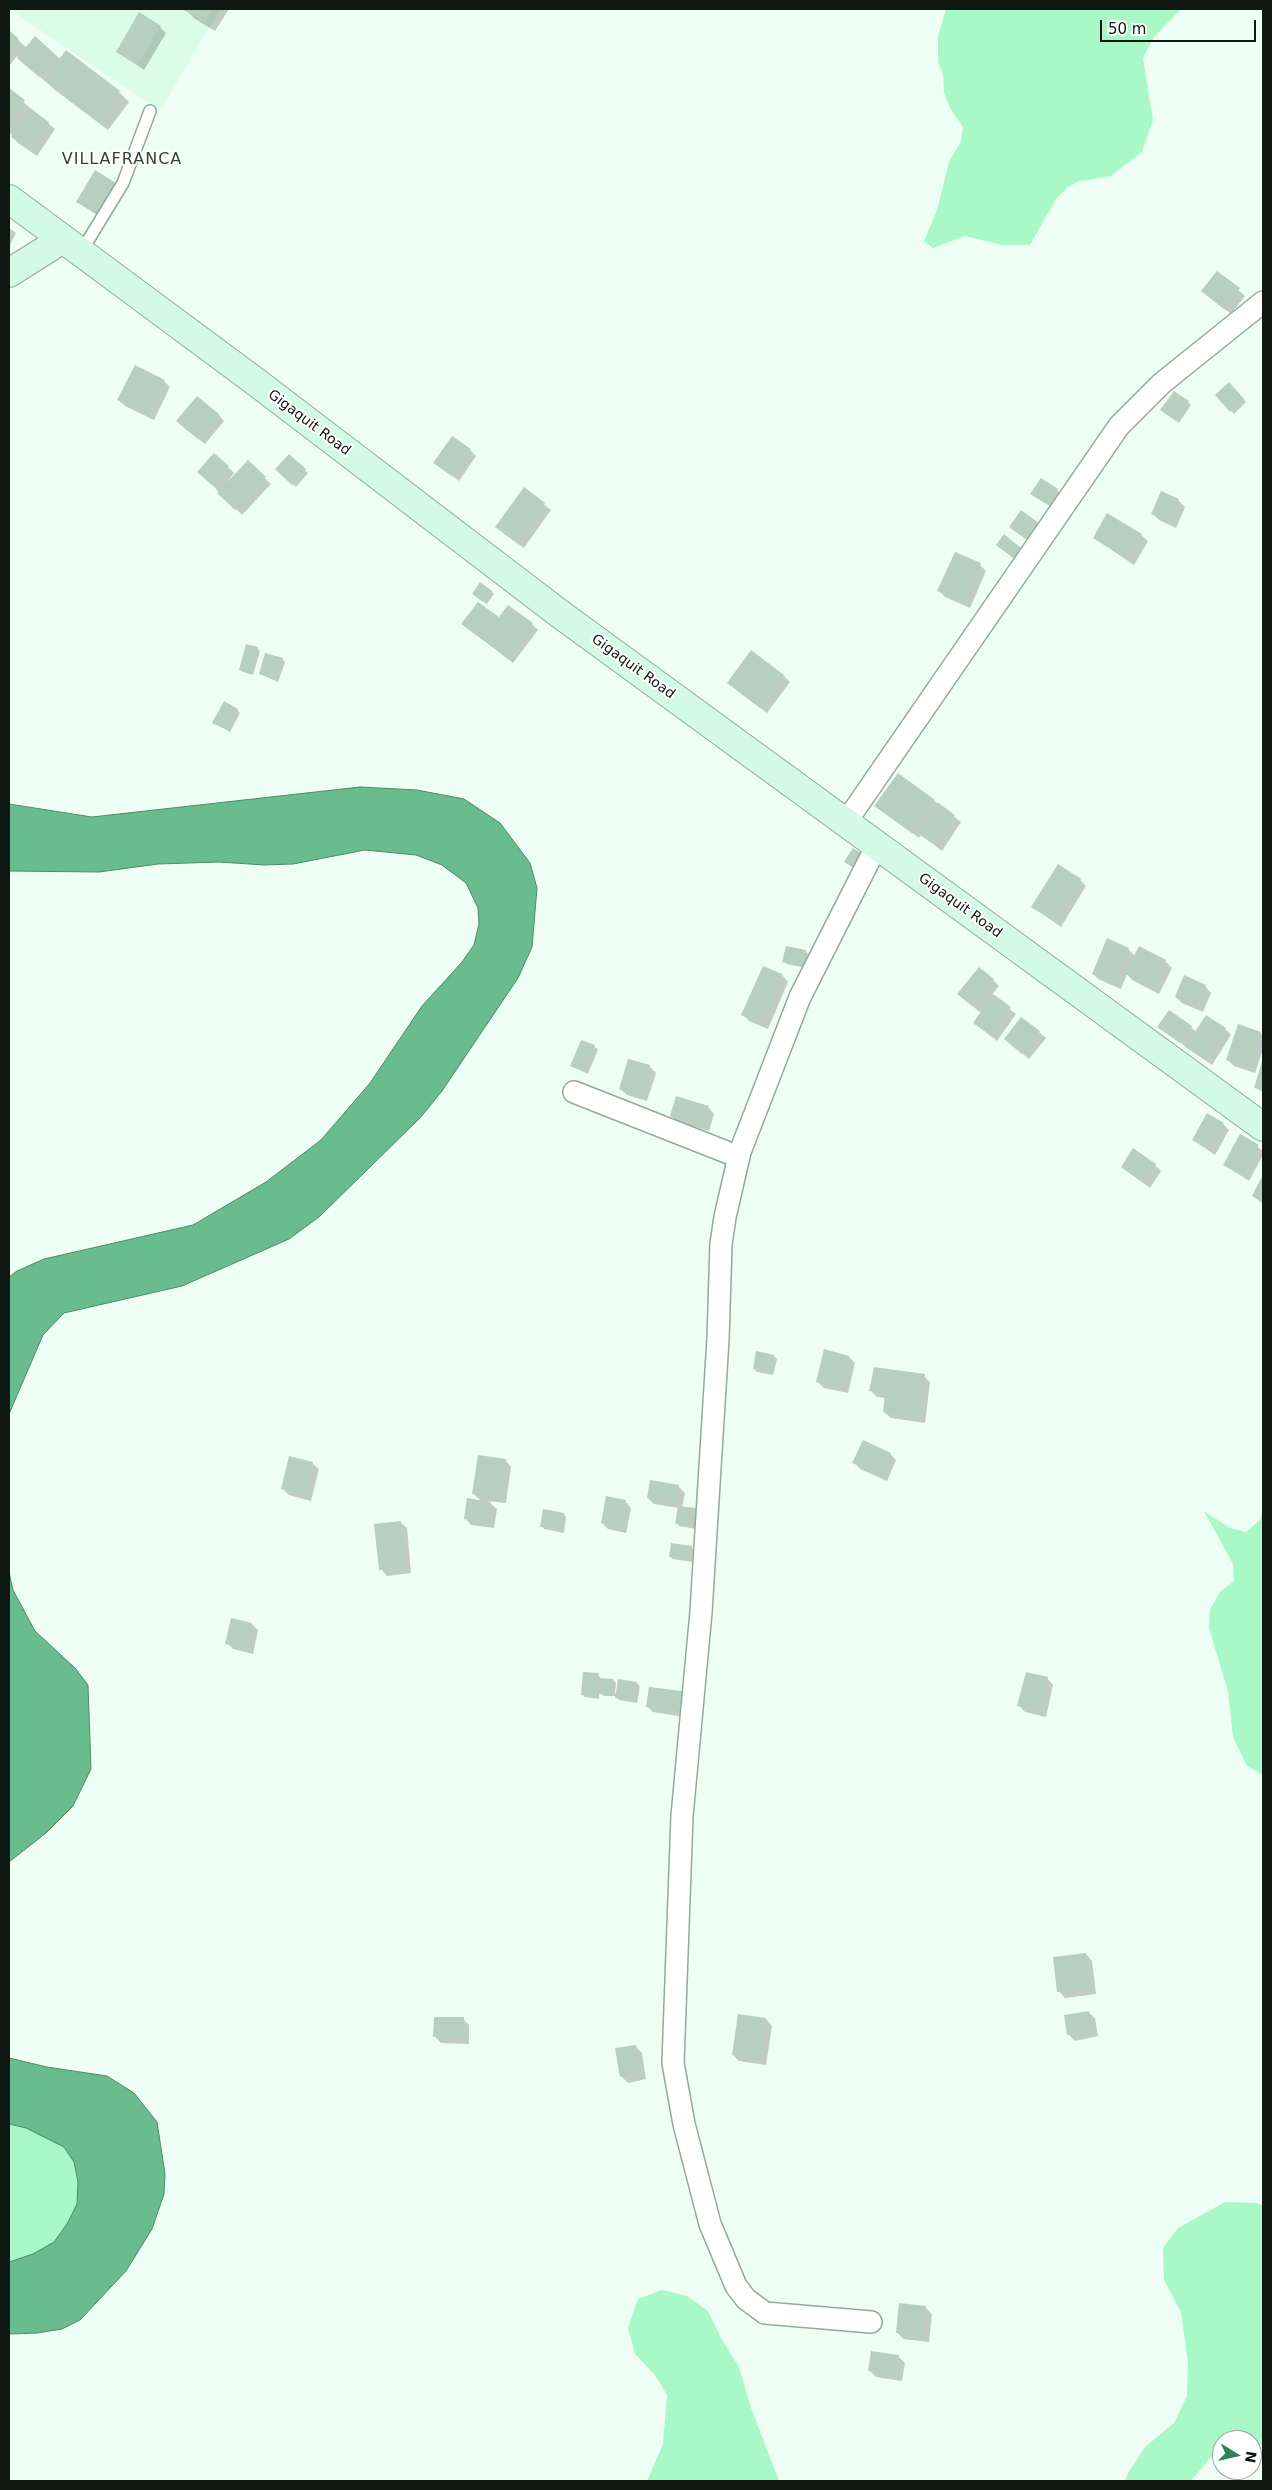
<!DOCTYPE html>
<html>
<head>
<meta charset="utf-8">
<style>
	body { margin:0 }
	#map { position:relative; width:1272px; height:2490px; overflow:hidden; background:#effef4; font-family:"DejaVu Sans",sans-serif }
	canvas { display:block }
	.frame { position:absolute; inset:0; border:10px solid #0f1712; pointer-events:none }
	.north { position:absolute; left:1212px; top:2430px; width:50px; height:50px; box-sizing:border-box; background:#fff; border:1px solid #9fa2a0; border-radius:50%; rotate:99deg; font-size:14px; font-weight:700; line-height:20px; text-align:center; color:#0f1712 }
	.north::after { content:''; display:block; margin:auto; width:18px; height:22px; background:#2c8357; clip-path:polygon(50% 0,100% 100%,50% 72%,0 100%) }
	.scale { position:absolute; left:1100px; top:20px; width:156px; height:22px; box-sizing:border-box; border:2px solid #0f1712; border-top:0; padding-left:6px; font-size:15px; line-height:18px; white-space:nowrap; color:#0f1712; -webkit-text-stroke:4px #fff; paint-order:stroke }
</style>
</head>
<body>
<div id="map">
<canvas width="1272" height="2490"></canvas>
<div class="frame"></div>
<div class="north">N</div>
<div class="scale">50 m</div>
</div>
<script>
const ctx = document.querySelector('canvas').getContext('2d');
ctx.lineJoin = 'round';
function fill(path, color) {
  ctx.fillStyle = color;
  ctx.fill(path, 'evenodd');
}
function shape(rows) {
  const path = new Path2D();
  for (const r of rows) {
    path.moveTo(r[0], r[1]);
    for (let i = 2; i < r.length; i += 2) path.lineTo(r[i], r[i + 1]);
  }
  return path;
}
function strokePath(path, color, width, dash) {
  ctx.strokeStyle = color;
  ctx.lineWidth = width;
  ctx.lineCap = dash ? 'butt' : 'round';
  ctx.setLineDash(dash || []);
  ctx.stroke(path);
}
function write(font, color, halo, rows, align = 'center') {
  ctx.font = font + ' "DejaVu Sans",sans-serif';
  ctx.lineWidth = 4;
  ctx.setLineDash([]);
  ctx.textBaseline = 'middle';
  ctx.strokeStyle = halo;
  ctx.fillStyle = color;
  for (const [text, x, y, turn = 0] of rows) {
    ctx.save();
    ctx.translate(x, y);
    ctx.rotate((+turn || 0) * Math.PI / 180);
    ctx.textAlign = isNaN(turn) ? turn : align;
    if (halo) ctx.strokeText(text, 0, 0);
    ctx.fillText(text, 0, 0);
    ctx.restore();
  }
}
const built = shape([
	[9,9,220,9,160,111]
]);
const green = shape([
	[946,9,1181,9,1154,37,1143,58,1153,120,1142,152,1111,176,1077,182,1067,188,1056,199,1030,245,1002,245,965,236,933,248,924,241,937,210,949,162,961,141,963,127,951,110,944,93,943,75,938,62,938,36],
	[1263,1509,1263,1775,1247,1766,1233,1737,1228,1691,1209,1628,1210,1609,1220,1592,1234,1581,1233,1564,1204,1511,1230,1528,1246,1532,1260,1520],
	[9,2124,26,2128,64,2147,74,2162,78,2182,77,2204,67,2224,54,2242,33,2254,9,2262],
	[1225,2202,1256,2203,1263,2205,1263,2445,1252,2445,1252,2440,1222,2440,1222,2452,1211,2457,1191,2481,1125,2481,1128,2473,1145,2447,1174,2423,1187,2396,1188,2363,1181,2312,1164,2280,1163,2248,1178,2228],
	[662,2290,687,2296,708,2311,721,2338,739,2367,751,2408,779,2481,647,2481,663,2444,667,2395,655,2375,635,2354,628,2328,638,2299]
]);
const water = shape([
	[360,787,417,790,464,799,500,823,530,863,537,888,532,947,518,978,442,1091,420,1118,319,1217,289,1239,182,1286,64,1313,43,1335,9,1414,9,1277,17,1271,44,1259,193,1225,266,1182,321,1140,370,1083,422,1006,462,962,474,945,479,924,478,908,466,883,442,865,416,855,365,850,293,864,264,865,219,862,158,864,99,872,9,871,9,804,92,817,360,787],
	[9,1572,13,1590,35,1631,75,1668,88,1685,91,1769,73,1806,46,1833,9,1862,9,1572],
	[9,2058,47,2067,107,2076,134,2093,157,2122,165,2174,164,2194,152,2229,126,2271,80,2320,62,2329,37,2333,9,2334,9,2262,33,2254,54,2242,67,2224,77,2204,78,2182,74,2162,64,2147,26,2128,9,2124,9,2058]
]);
const shadow = shape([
	[185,9,229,9,215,31,195,19],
	[160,27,166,33,144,70,117,51],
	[9,32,27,48,56,56,119,92,129,102,108,130,55,90,17,56,9,66],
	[9,90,55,129,37,156,18,143,9,131],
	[118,186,125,192,107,222,78,202],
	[9,228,16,233,10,245,9,244],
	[1218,272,1245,296,1231,314,1209,297],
	[164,381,170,387,154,420,125,406,119,400],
	[1229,384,1246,402,1234,414,1217,395],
	[1174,392,1191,405,1179,423,1165,413],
	[218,414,224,421,205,444,184,428],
	[470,450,476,456,459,481,435,463],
	[289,455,308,473,296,487,276,469],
	[248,462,271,484,242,515,205,478,228,467,234,473,228,481,230,482],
	[524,489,551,510,524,548,503,533],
	[1057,490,1060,493,1051,507,1035,496],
	[1162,493,1179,501,1185,507,1176,528,1159,520,1153,514],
	[1141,535,1148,541,1134,565,1094,538],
	[1001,547,1020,549,1023,552,1017,560],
	[980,565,986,571,970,608,945,597,939,590],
	[491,591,494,594,487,604,476,596],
	[463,624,532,624,538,630,513,663],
	[257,648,260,651,253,675,243,672,240,669],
	[282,659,285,662,278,682,260,674],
	[784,676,790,682,767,713,728,683],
	[237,710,240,713,230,732,214,722],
	[934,801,961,822,942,851,921,835,919,838,876,806],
	[1080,880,1086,886,1061,927,1033,907],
	[1139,948,1166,962,1172,968,1159,994,1132,980,1127,974,1121,989,1100,980,1093,974,1128,949,1135,956],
	[805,951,808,954,805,968,787,964,784,962],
	[763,967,782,975,788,982,768,1029,749,1021,743,1015],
	[993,980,999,986,992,995,1016,1014,997,1041,974,1023,981,1013,965,1000],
	[1205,986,1211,993,1203,1012,1182,1003,1176,997],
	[1022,1018,1046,1038,1029,1059,1012,1045],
	[1158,1027,1191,1027,1196,1032,1225,1029,1231,1035,1212,1065],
	[1260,1033,1263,1036,1263,1049,1255,1073,1234,1066,1228,1060],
	[581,1041,598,1049,588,1074,571,1066],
	[629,1060,650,1067,656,1073,647,1101,627,1095,620,1089],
	[1263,1063,1263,1092,1256,1088],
	[708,1107,714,1114,709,1131,678,1122,671,1116],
	[1223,1124,1229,1130,1215,1155,1193,1140],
	[1241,1136,1263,1151,1263,1155,1249,1181,1225,1165],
	[1155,1165,1161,1171,1150,1188,1122,1167],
	[1262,1180,1263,1181,1263,1204,1253,1196],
	[774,1356,777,1359,773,1375,757,1372,754,1369],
	[849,1357,855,1363,848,1393,824,1388,817,1381],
	[924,1376,930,1382,925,1423,891,1418,884,1412,886,1398,877,1397,871,1391],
	[890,1454,896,1460,887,1481,860,1469,854,1462],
	[505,1460,511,1467,506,1503,488,1501,497,1509,494,1528,471,1525,465,1518,482,1502,473,1493],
	[312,1463,319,1469,311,1501,289,1495,283,1489],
	[678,1486,685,1493,682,1508,696,1509,699,1512,696,1529,679,1526,677,1523,679,1508,654,1504,648,1498],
	[625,1501,631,1508,626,1533,608,1529,602,1523],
	[564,1514,566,1517,564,1533,544,1529,542,1526],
	[400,1522,407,1528,411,1573,387,1576,381,1569],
	[691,1547,694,1550,692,1562,673,1559,670,1556],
	[252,1624,258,1630,253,1654,233,1649,227,1643],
	[598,1675,601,1679,613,1680,616,1683,615,1693,617,1693,619,1680,637,1683,640,1686,637,1703,619,1700,615,1696,604,1696,599,1692,599,1699,585,1697,582,1694],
	[1047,1678,1053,1685,1046,1717,1025,1712,1019,1705],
	[681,1693,687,1699,685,1717,653,1712,647,1706],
	[1086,1954,1092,1961,1096,1994,1065,1998,1059,1991],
	[1088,2012,1095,2018,1098,2036,1075,2041,1068,2034],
	[463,2019,469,2025,469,2044,441,2043,435,2037],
	[766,2019,772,2026,766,2065,739,2061,733,2055],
	[635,2046,642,2053,646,2079,628,2083,621,2076],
	[926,2308,932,2314,929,2342,903,2339,897,2332],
	[898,2356,905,2363,902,2381,876,2377,870,2371]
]);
const building = shape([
	[182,9,213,9,205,22],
	[139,12,161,26,137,65,116,52],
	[9,30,19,39,9,52],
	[35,36,57,56,39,77,17,58],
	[66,50,120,91,98,121,44,80],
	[9,88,25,100,9,124],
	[30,108,49,122,30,150,11,137],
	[95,170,119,185,100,216,76,202],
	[1217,271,1240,288,1224,309,1201,291],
	[135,365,165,380,147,415,117,400],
	[1229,382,1244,399,1230,412,1215,395],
	[1174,391,1189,401,1176,421,1160,410],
	[197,396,219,414,198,439,176,421],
	[452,436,471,449,452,476,433,463],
	[214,453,229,466,212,485,197,472],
	[289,454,306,469,292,485,275,469],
	[248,460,266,477,235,510,217,493],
	[1041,478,1058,489,1048,505,1030,494],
	[524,487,545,503,517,543,495,527],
	[1161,491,1179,499,1169,522,1151,514],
	[1021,510,1039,523,1027,540,1009,527],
	[1107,513,1142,534,1127,559,1093,538],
	[1004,534,1021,548,1013,558,996,545],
	[955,552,981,563,964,603,937,591],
	[480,582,492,591,483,602,472,594],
	[478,602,499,617,508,605,533,623,507,658,461,624],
	[246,644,258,647,251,673,239,670],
	[751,650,784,675,760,708,727,683],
	[265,653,283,658,276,680,259,674],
	[224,701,238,709,227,730,212,723],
	[898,773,935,800,912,833,874,806],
	[937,802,955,815,935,845,917,833],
	[853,848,865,856,857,870,844,862],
	[1058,864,1081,879,1055,922,1031,907],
	[1107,938,1129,948,1114,983,1092,974],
	[786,946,806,950,803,966,782,962],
	[1139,946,1166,960,1153,988,1125,974],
	[763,966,782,974,761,1024,741,1015],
	[979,967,994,979,972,1006,957,994],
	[1184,975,1206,985,1196,1006,1175,997],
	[993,994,1011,1007,991,1035,973,1023],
	[1169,1010,1192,1026,1180,1043,1157,1027],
	[1206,1015,1226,1028,1205,1060,1185,1047],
	[1021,1017,1040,1031,1022,1054,1004,1039],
	[1238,1024,1261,1032,1248,1068,1226,1060],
	[581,1040,595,1045,585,1072,570,1066],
	[628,1059,650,1065,641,1096,619,1089],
	[1262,1061,1263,1062,1263,1090,1254,1088],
	[676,1096,709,1106,703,1126,670,1116],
	[1207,1113,1224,1123,1208,1149,1192,1140],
	[1240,1134,1259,1145,1242,1176,1223,1165],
	[1133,1148,1156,1164,1143,1183,1121,1167],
	[1261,1178,1263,1179,1263,1202,1252,1196],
	[824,1349,849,1356,842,1388,816,1382],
	[756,1351,774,1355,771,1373,753,1369],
	[874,1367,925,1374,918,1417,883,1412,885,1393,869,1391],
	[863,1440,891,1453,881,1475,852,1463],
	[478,1455,506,1459,500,1498,472,1494],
	[289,1456,313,1462,305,1495,281,1489],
	[650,1480,679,1485,676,1503,647,1498],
	[606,1496,626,1500,620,1527,601,1523],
	[467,1498,491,1502,488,1523,464,1519],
	[678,1506,696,1508,694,1526,675,1524],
	[543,1509,564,1513,561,1530,540,1527],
	[401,1521,405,1567,379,1570,374,1524],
	[671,1543,692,1546,690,1560,669,1557],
	[231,1618,252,1623,247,1648,225,1644],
	[583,1672,599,1673,596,1697,581,1695],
	[1026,1672,1048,1677,1039,1711,1017,1706],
	[601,1678,613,1679,612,1695,599,1694],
	[618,1679,637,1682,634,1701,615,1698],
	[649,1687,682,1691,678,1712,646,1707],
	[1086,1953,1090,1988,1057,1992,1053,1957],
	[1089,2011,1092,2030,1067,2035,1064,2015],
	[738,2014,766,2018,760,2060,732,2055],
	[434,2017,464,2017,463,2038,433,2037],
	[636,2045,640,2073,620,2077,615,2048],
	[899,2303,926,2306,923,2336,896,2333],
	[871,2351,899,2355,896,2375,868,2371]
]);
const lane = shape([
	[81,252,123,183,150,111]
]);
const street = shape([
	[846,822,1119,426,1162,383,1263,302],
	[574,1092,739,1157],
	[871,2322,765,2313,746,2299,736,2286,710,2224,684,2124,673,2063,682,1816,701,1612,718,1339,721,1244,725,1217,740,1152,800,997,877,845]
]);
const secondary = shape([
	[9,199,256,382,560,614,1263,1127],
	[9,273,63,239]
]);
const streetNames = [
	["Gigaquit Road",309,423,37],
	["Gigaquit Road",633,667,36],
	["Gigaquit Road",960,906,36]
];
const quarterNames = [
	["VILLAFRANCA",122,160]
];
fill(built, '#dbfce7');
fill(green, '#a8f8c8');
fill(water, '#69bc8d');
strokePath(water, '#4e8a68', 1);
fill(shadow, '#0003');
fill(building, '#b7cfbf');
strokePath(lane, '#92aa9b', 14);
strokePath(street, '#92aa9b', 24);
strokePath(secondary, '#92aa9b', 30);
strokePath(lane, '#fff', 11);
strokePath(street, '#fff', 21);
strokePath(secondary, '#d2fae5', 28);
write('14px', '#0f1712', '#fff', streetNames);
ctx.letterSpacing = '1px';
write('16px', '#2e4336', '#fff', quarterNames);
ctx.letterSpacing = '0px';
</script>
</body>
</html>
